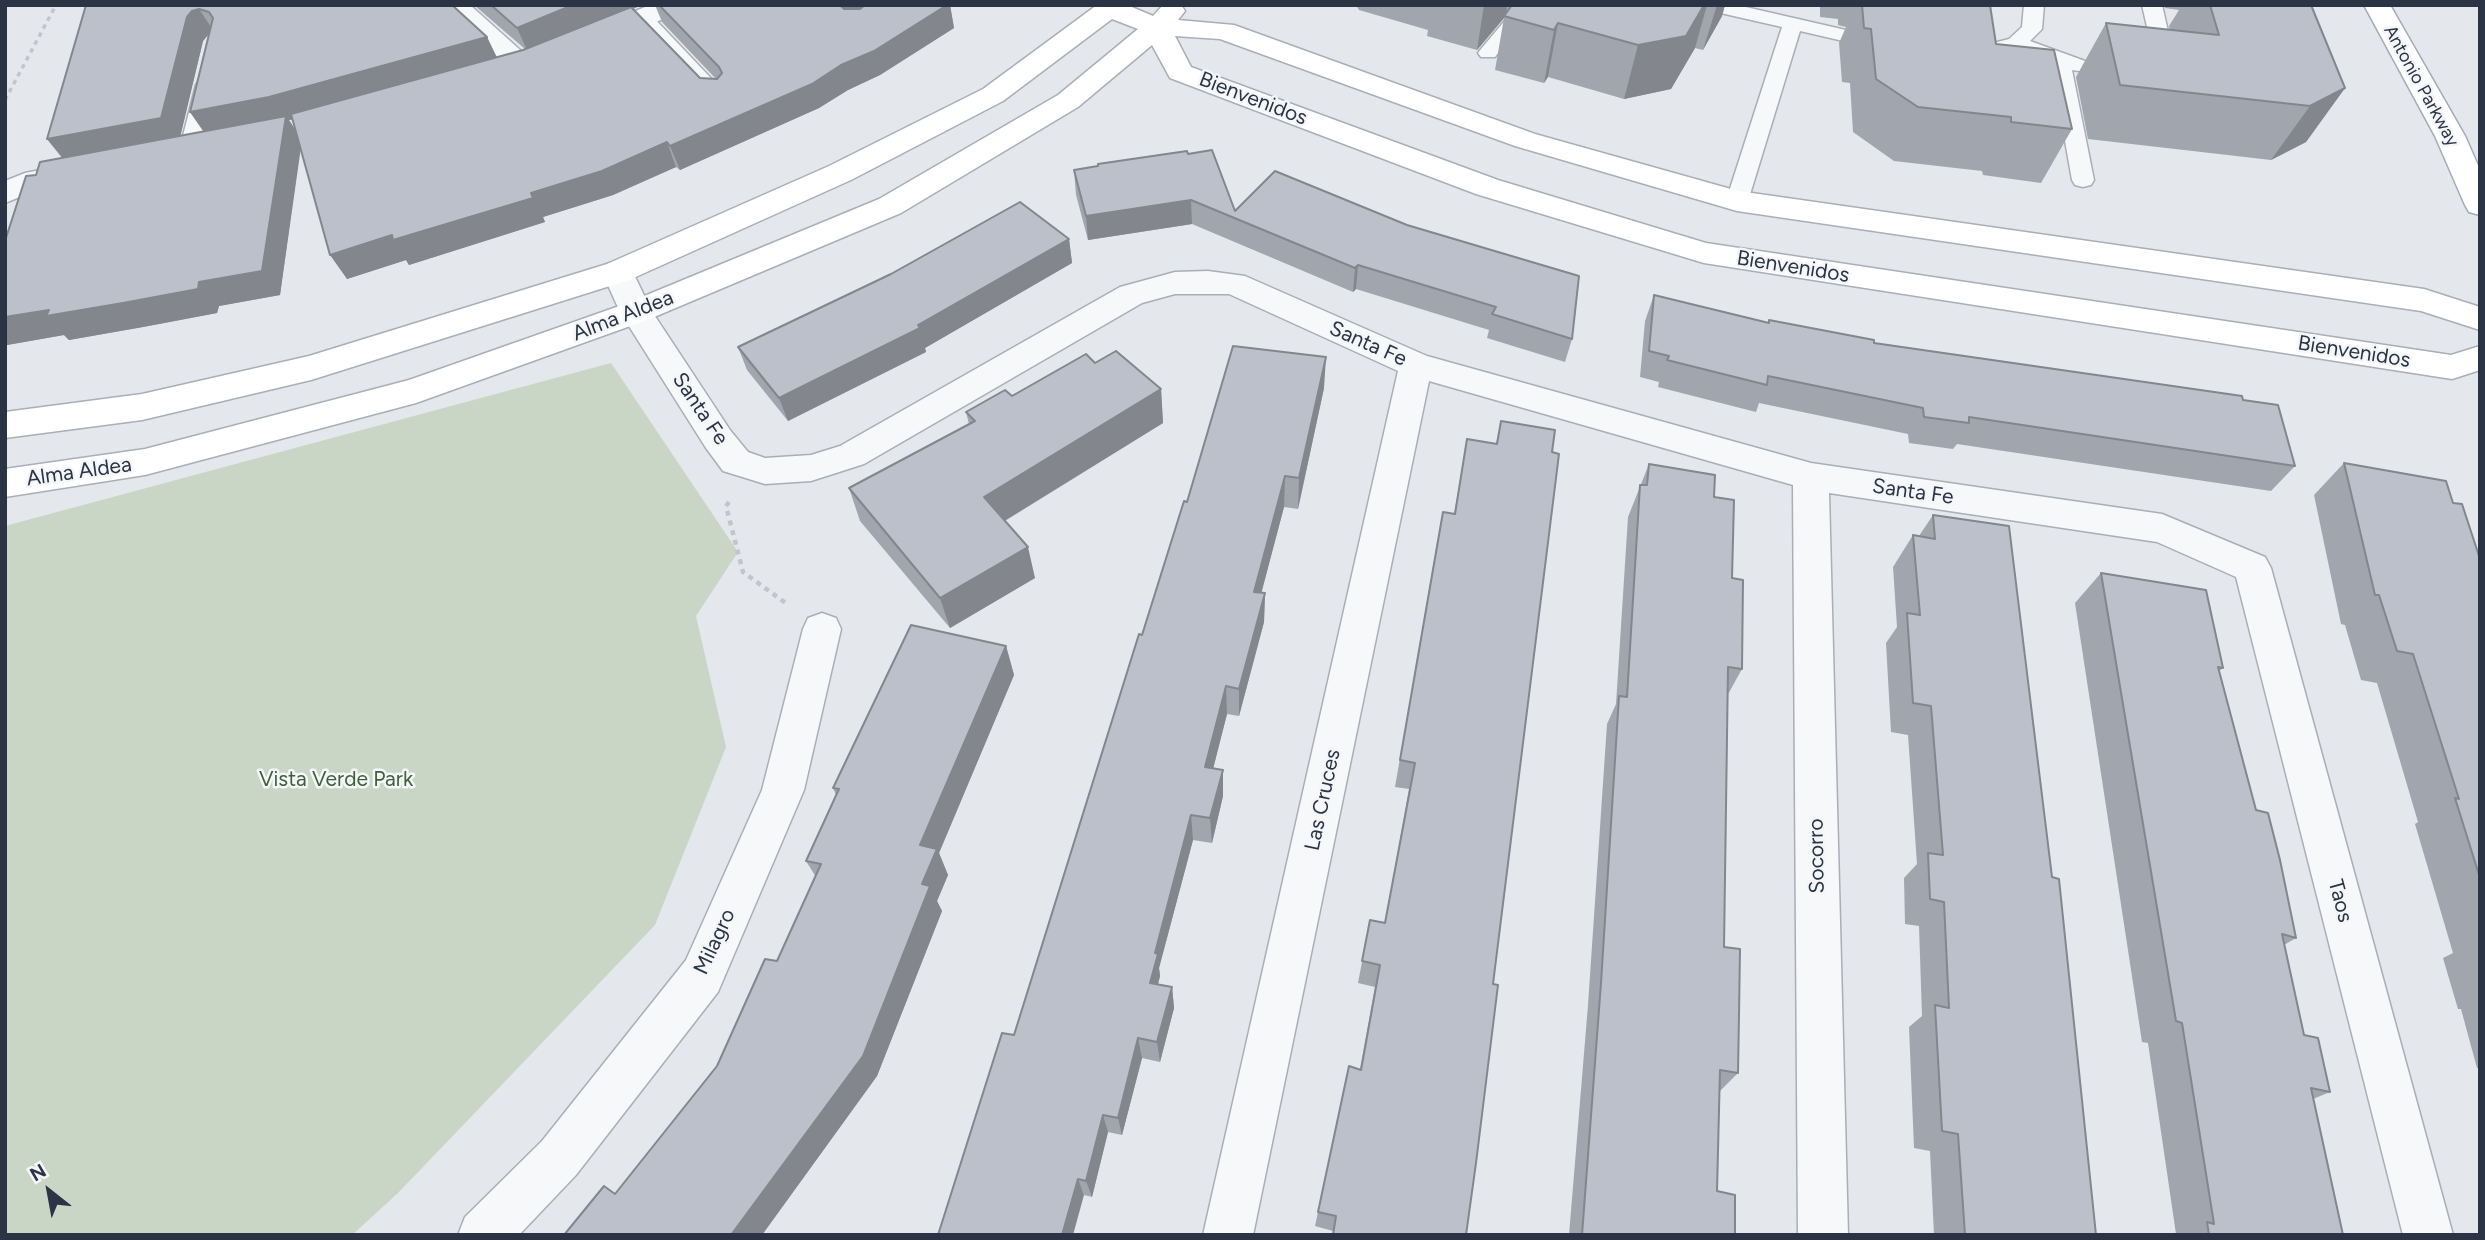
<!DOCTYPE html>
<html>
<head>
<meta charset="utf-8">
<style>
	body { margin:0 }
	#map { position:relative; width:2485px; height:1240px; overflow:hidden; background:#e4e7ec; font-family:Figtree,sans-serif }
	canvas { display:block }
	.frame { position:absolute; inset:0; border:7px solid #2b3445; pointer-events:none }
	.north { position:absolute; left:14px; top:1156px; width:70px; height:70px; -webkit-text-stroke:5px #f4f6f9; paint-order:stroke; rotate:329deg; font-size:19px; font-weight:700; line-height:28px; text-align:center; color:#2b3445 }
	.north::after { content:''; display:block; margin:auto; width:24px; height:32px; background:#2b3445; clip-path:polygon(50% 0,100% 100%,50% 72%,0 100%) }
</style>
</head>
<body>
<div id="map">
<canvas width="2485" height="1240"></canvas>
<div class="frame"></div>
<div class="north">N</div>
</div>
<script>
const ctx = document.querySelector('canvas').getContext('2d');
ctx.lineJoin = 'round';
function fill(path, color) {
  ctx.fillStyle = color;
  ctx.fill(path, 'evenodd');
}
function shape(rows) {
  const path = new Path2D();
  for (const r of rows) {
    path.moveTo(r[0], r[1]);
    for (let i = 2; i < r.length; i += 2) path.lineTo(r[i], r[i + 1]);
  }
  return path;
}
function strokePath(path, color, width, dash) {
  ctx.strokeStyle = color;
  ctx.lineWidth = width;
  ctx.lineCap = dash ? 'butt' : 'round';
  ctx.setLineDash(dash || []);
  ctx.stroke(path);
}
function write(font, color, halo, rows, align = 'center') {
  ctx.font = font + ' Figtree,sans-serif';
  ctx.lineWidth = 5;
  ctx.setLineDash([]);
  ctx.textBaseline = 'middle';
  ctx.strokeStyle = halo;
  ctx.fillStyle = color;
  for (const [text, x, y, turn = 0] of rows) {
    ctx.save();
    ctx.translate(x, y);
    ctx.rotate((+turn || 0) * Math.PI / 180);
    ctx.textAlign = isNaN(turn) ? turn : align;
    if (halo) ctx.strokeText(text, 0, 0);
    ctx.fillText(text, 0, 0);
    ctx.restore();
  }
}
const green = shape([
	[611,363,738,552,696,616,726,747,655,925,398,1193,352,1235,5,1235,5,526]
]);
const pathFar1 = shape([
	[5,100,56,5]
]);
const path = shape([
	[729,502,726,506,743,572,787,604]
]);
const lane = shape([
	[1518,5,1537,5,1495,57,1481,57,1478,53,1481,49,1518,5],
	[1701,5,1737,5,1885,39,1888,43,1885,47,1878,49,1800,31,1748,201,1745,206,1737,208,1729,206,1726,201,1782,27,1703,9,1701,5],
	[2024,5,2044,5,2042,29,2030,41,2085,61,2120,65,2127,67,2130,71,2127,75,2120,77,2072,70,2094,180,2091,185,2083,187,2075,185,2072,180,2051,62,2015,49,1982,58,1963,55,1960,51,1963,47,1982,46,2009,39,2022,27,2024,5],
	[2142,5,2162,5,2176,66,2173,70,2159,70,2156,66,2142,5],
	[644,13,651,15,725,93,728,97,725,101,711,101,637,23,634,19,644,13],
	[206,79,213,81,216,85,201,151,198,156,190,158,182,156,179,151,196,85,199,81,206,79]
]);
const street = shape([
	[441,5,470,5,538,66,534,72,524,74,514,72,441,5],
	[650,5,686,5,682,11,604,44,594,46,584,44,580,38,584,32,650,5],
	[76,163,87,165,91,172,87,179,34,191,5,203,5,181,25,173,76,163],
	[618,261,629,264,651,310,730,430,748,452,765,458,811,455,840,446,1120,287,1175,272,1208,271,1245,276,1427,356,1811,463,2162,514,2265,557,2271,568,2453,1235,2403,1235,2236,577,2157,542,1829,493,1848,1235,1798,1235,1793,485,1429,381,1253,1235,1203,1235,1398,371,1229,294,1175,294,1142,303,864,464,811,481,765,484,723,471,706,448,620,312,602,272,607,264,618,261],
	[822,613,836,618,841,629,804,790,718,992,576,1175,519,1235,458,1235,465,1217,542,1141,686,960,762,790,803,629,808,618,822,613]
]);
const secondary = shape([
	[1097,5,1127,5,1153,16,1163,5,1181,5,1185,11,1178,20,1234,25,1535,134,1738,191,2424,289,2480,307,2480,330,2421,311,1737,211,1515,146,1220,39,1175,36,1191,67,1498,180,1706,243,2451,355,2480,346,2480,370,2452,379,1704,263,1476,194,1170,78,1152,45,1078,107,901,213,647,320,416,403,145,475,5,497,5,469,145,449,409,380,625,304,879,199,1058,95,1138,29,1112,19,1003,101,851,180,629,280,311,380,142,420,5,438,5,412,142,394,309,356,607,264,829,166,983,89,1097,5]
]);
const primary = shape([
	[2364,5,2390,5,2465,136,2480,170,2480,215,2469,212,2465,205,2435,136,2364,5]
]);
const wall = shape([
	[86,5,452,5,487,37,497,58,525,49,474,5,641,5,633,9,700,78,716,79,662,22,655,5,950,5,954,28,880,75,848,90,819,108,680,170,676,167,613,195,543,217,545,222,409,265,406,260,347,279,300,149,280,295,219,306,217,313,143,327,69,340,64,335,7,345,5,343,5,241,36,175,62,158,47,139],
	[208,35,190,112,203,131,180,136,203,41],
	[289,120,292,120,295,130],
	[1356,5,1725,5,1722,16,1703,50,1695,48,1671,89,1624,99,1548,77,1544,83,1495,70,1504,18,1477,50,1427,36,1428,30,1359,10],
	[1820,5,1990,5,1996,44,2072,129,2041,183,1983,175,1982,171,1894,161,1853,132,1850,83,1842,82,1839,43,1846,27,1838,25,1838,19,1820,17],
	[2164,5,2311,5,2345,88,2306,142,2271,160,2088,139,2076,77,2106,23,2170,30,2169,26,2179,10,2165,8],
	[1188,154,1235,211,1275,171,1572,339,1565,362,1487,338,1489,330,1356,289,1353,292,1192,224,1088,240,1076,195,1074,170],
	[1069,239,1072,263,925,348,926,352,788,421,747,370,738,347],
	[1654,295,1768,323,1769,320,1874,343,2243,400,2295,466,2271,491,1957,444,1953,449,1909,443,1908,434,1759,403,1756,412,1658,387,1659,382,1640,377,1645,321],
	[1095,363,1161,389,1163,423,1005,521,1035,578,950,628,860,521,849,488,969,424,966,412,1012,396],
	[1324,388,1298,509,1284,507,1261,593,1265,593,1264,622,1239,716,1227,714,1213,768,1223,796,1212,843,1193,840,1159,968,1160,976,1158,984,1172,987,1174,1008,1160,1062,1142,1058,1122,1135,1108,1132,1092,1197,1084,1195,1014,1035,1142,635,1187,502],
	[1501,421,1493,984,1466,1235,1332,1235,1333,1231,1315,1226,1349,1066,1360,1069,1375,987,1358,983,1370,920,1385,922,1409,789,1395,787,1437,543,1454,514,1467,439,1496,444],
	[2344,463,2453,503,2480,559,2480,1068,2477,1068,2461,1009,2458,1009,2443,958,2453,953,2415,824,2418,822,2377,683,2361,680,2345,625,2341,624,2314,495],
	[1649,464,1714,497,1732,578,1742,669,1727,696,1724,947,1738,1073,1719,1092,1717,1191,1735,1235,1569,1235,1588,1005,1607,724,1616,704,1628,517],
	[1933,515,2096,1235,1934,1235,1930,1151,1914,1148,1909,1027,1922,1016,1919,926,1905,924,1904,878,1917,864,1908,735,1891,732,1886,643,1897,627,1893,567,1913,535,1919,536],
	[2101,573,2223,668,2219,671,2256,810,2296,938,2284,945,2304,1035,2330,1092,2313,1099,2343,1235,2173,1235,2176,1234,2148,1043,2142,1042,2075,603],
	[1006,646,1014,675,939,853,948,875,937,901,942,911,877,1076,762,1235,564,1235,616,1193,717,1066,777,961,816,877,806,861,836,795,833,788]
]);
const shadedWall = shape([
	[573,5,642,5,528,52,517,28],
	[839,5,874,5,848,21],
	[947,5,950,5,954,28,880,75,848,90,819,108,680,170,670,146,841,65],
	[1484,5,1507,5,1506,16,1504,16,1504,18,1477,50],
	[1704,5,1707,5,1695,48,1671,89,1624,99,1638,45],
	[1717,5,1725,5,1722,16,1703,50],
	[199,9,215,33,208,35,203,41,179,142,67,163,47,139,187,17,192,11],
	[1558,23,1548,77,1544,83,1554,30],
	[487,37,499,62,289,120,302,140,280,295,219,306,217,313,143,327,69,340,64,335,7,345,5,343,5,317,207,136,190,112],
	[2345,88,2306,142,2271,160,2310,106],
	[667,142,676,167,613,195,543,217,545,222,409,265,406,260,347,279,330,255,531,193],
	[1191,200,1192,224,1088,240,1086,216],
	[1069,239,1072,263,925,348,926,352,788,421,779,398,918,325],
	[1358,265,1356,289,1353,292,1355,268],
	[1326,357,1324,388,1298,509,1299,478],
	[1161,389,1163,423,991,529,984,497],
	[1285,476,1284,507,1254,621,1254,592],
	[1028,547,1035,578,950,628,940,598],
	[1265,593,1264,622,1239,716,1239,689],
	[1006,646,1014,675,939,853,948,875,937,901,942,911,877,1076,762,1235,731,1235,922,884,920,845],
	[1226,686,1227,714,1207,793,1205,767],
	[1223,770,1223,796,1212,843,1210,818],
	[1191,815,1193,840,1159,968,1160,976,1153,1004,1150,983,1155,953],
	[1172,987,1174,1008,1160,1062,1157,1042],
	[1138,1038,1142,1058,1122,1135,1118,1118],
	[1103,1115,1108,1132,1092,1197,1086,1181],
	[1078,1179,1084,1195,1073,1235,1062,1235]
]);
const building = shape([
	[86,5,452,5,487,37,269,97,190,112,213,18,209,12,199,9,192,11,187,17,161,118,47,139,86,5],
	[491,5,573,5,517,28,491,5],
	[659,5,840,5,844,9,860,9,865,5,947,5,874,51,841,65,812,84,670,146,667,142,602,171,531,193,533,198,393,240,392,235,330,255,291,114,523,50,631,7,700,78,717,79,722,73,719,67,659,5],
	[1512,5,1704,5,1686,36,1638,45,1558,23,1554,30,1504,16,1512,5],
	[1862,5,1990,5,1996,44,2054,50,2072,129,2011,122,2011,117,1918,107,1876,79,1871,29,1864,28,1862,5],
	[2210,5,2311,5,2345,88,2310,106,2120,85,2106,23,2219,35,2210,5],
	[286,116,262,271,199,282,198,289,123,303,46,316,49,310,5,317,5,241,26,176,36,175,40,162,286,116],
	[1212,150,1235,211,1275,171,1407,225,1579,276,1572,339,1492,314,1496,307,1358,265,1355,268,1191,200,1086,216,1074,170,1098,166,1098,164,1187,151,1188,154,1212,150],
	[1020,202,1069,239,918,325,920,328,779,398,738,347,891,274,1020,202],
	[1654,295,1769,323,1769,320,1874,340,1874,343,2242,396,2243,400,2278,405,2295,466,1969,417,1969,423,1924,417,1923,408,1768,376,1767,385,1667,360,1669,356,1649,351,1654,295],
	[1233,346,1326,357,1299,478,1285,476,1254,592,1265,593,1239,689,1226,686,1205,767,1223,770,1210,818,1191,815,1155,953,1158,954,1150,983,1172,987,1157,1042,1138,1038,1118,1118,1103,1115,1086,1181,1078,1179,1062,1235,938,1235,1002,1033,1014,1035,1139,634,1142,635,1184,501,1187,502,1233,346],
	[1116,351,1161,389,984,497,1028,547,940,598,849,488,975,421,966,412,1005,390,1012,396,1086,354,1095,363,1116,351],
	[1501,421,1555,430,1552,452,1559,454,1493,984,1498,985,1476,1163,1466,1235,1333,1235,1336,1216,1318,1212,1349,1066,1361,1070,1380,965,1362,961,1370,920,1385,923,1415,763,1400,760,1443,512,1455,514,1467,439,1497,444,1501,421],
	[2344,463,2446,481,2453,503,2462,504,2480,559,2480,878,2455,798,2459,799,2413,654,2397,651,2379,595,2375,595,2344,463],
	[1649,464,1715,475,1714,497,1734,500,1732,578,1743,580,1742,669,1728,667,1724,947,1740,949,1739,1015,1738,1073,1720,1070,1717,1191,1735,1195,1735,1235,1582,1235,1601,983,1619,696,1627,697,1640,485,1647,485,1649,464],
	[1933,515,2009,526,2052,877,2059,879,2096,1235,1965,1235,1958,1134,1942,1131,1935,1005,1949,1008,1944,902,1930,899,1928,853,1943,855,1931,706,1913,703,1907,613,1920,615,1913,535,1935,539,1933,515],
	[2101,573,2206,590,2223,668,2218,667,2256,810,2268,813,2280,860,2296,938,2282,934,2304,1035,2318,1038,2330,1092,2311,1088,2343,1235,2209,1235,2207,1222,2214,1224,2182,1023,2176,1021,2101,573],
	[911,625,1006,646,920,845,937,849,922,884,930,886,863,1056,731,1235,564,1235,604,1186,615,1194,717,1066,765,959,777,961,821,864,806,861,839,789,833,788,911,625]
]);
const farStreetnames = [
	["Antonio Parkway",2421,86,61]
];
const streetNames = [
	["Bienvenidos",1253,99,21],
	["Bienvenidos",1793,267,9],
	["Alma Aldea",623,316,-21],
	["Santa Fe",1368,344,24],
	["Bienvenidos",2354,352,9],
	["Santa Fe",700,409,56],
	["Alma Aldea",79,472,-8],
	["Santa Fe",1913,492,8],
	["Las Cruces",1323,800,-78],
	["Socorro",1817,856,-91],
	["Taos",2340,901,75],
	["Milagro",715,942,-65]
];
const parkNames = [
	["Vista Verde Park",336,780]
];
fill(green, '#c9d6c5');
strokePath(lane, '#a9aeb7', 3);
strokePath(street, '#a9aeb7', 3);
strokePath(secondary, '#a9aeb7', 3);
strokePath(primary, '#a3abb8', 3);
strokePath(pathFar1, '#c2c5cb', 3.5, [4.5, 4.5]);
strokePath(path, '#c2c5cb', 4.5, [5, 5]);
fill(lane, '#f7f8fa');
fill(street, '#f7f8fa');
fill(secondary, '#fff');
fill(primary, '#fff');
fill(wall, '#a1a5ae');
fill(shadedWall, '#83868d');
fill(building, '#bbc0ca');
strokePath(building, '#83868d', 2);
write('18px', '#2b3445', '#f4f6f9', farStreetnames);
write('21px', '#2b3445', '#f4f6f9', streetNames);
write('21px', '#3f6138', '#f4f6f9', parkNames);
</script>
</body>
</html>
